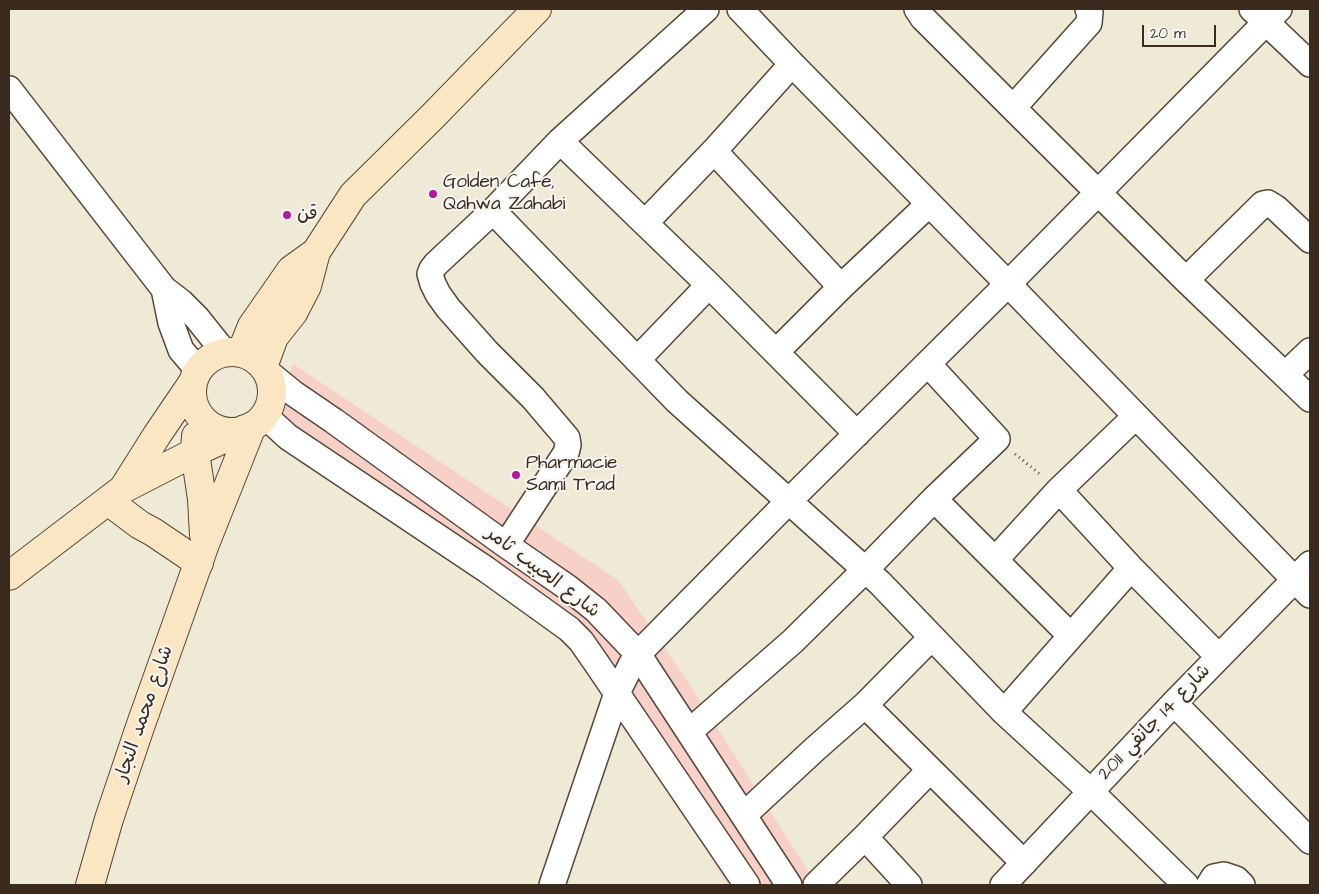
<!DOCTYPE html>
<html>
<head>
<meta charset="utf-8">
<style>
	body { margin:0 }
	#map { position:relative; width:1319px; height:894px; overflow:hidden; background:#eeead5; font-family:"Architects Daughter",sans-serif }
	canvas { display:block }
	.frame { position:absolute; inset:0; border:10px solid #3b2a1e; pointer-events:none }
	.scale { position:absolute; left:1142px; top:25px; width:74px; height:22px; box-sizing:border-box; border:2px solid #3b2a1e; border-top:0; padding-left:6px; font-size:15px; line-height:18px; white-space:nowrap; color:#3b2a1e; -webkit-text-stroke:4px #f6f6f2; paint-order:stroke }
</style>
</head>
<body>
<div id="map">
<canvas width="1319" height="894"></canvas>
<div class="frame"></div>
<div class="scale">20 m</div>
</div>
<script>
const ctx = document.querySelector('canvas').getContext('2d');
ctx.lineJoin = 'round';
function fill(path, color) {
  ctx.fillStyle = color;
  ctx.fill(path, 'evenodd');
}
function shape(rows) {
  const path = new Path2D();
  for (const r of rows) {
    if (r.length === 3) {
      path.moveTo(r[0] + r[2], r[1]);
      path.arc(r[0], r[1], r[2], 0, 2 * Math.PI);
      continue;
    }
    path.moveTo(r[0], r[1]);
    for (let i = 2; i < r.length; i += 2) path.lineTo(r[i], r[i + 1]);
  }
  return path;
}
function strokePath(path, color, width, dash) {
  ctx.strokeStyle = color;
  ctx.lineWidth = width;
  ctx.lineCap = dash ? 'butt' : 'round';
  ctx.setLineDash(dash || []);
  ctx.stroke(path);
}
function write(font, color, halo, rows, align = 'center') {
  ctx.font = font + ' "Architects Daughter","Playpen Sans Arabic",sans-serif';
  ctx.lineWidth = 4;
  ctx.setLineDash([]);
  ctx.textBaseline = 'middle';
  ctx.strokeStyle = halo;
  ctx.fillStyle = color;
  for (const [text, x, y, turn = 0] of rows) {
    ctx.save();
    ctx.translate(x, y);
    ctx.rotate((+turn || 0) * Math.PI / 180);
    ctx.textAlign = isNaN(turn) ? turn : align;
    if (halo) ctx.strokeText(text, 0, 0);
    ctx.fillText(text, 0, 0);
    ctx.restore();
  }
}
const built = shape([
	[293,364,618,580,690,685,817,885,727,885,691,822,594,683,557,625,265,432]
]);
const path = shape([
	[1015,454,1041,475]
]);
const street = shape([
	[740,9,792,64,1008,284,1295,580,1310,595],
	[917,9,923,18,1013,108,1089,23,1090,12,1088,9],
	[1252,9,1310,64],
	[9,89,164,289],
	[1013,108,1186,280,1310,399],
	[560,141,709,285,857,434],
	[714,151,841,287],
	[493,211,677,401,880,583,1004,712,1090,791,1186,885],
	[645,223,714,151,792,64],
	[1186,280,1263,204,1268,203,1276,208,1310,240],
	[776,352,841,287,929,204],
	[637,360,709,285],
	[198,370,181,350,171,323,164,289,181,302,197,318,225,353],
	[266,371,293,393,334,421,506,545,567,587,596,610,638,654,789,885],
	[1285,375,1310,351],
	[264,415,288,437,487,570,569,629,581,641,597,664,747,885],
	[1059,490,1131,568,1219,657],
	[934,499,1071,636],
	[506,545,566,453,568,445,567,438,533,398,487,352,448,308,438,294,433,284,430,274,432,269,436,264,493,211,560,141,706,9],
	[995,560,1059,490,1136,416],
	[1174,703,1310,841],
	[865,705,1024,863],
	[1004,712,1131,568],
	[689,732,793,641,865,570,934,499,997,439,928,364],
	[744,815,815,749,865,705,932,637],
	[865,837,909,885],
	[552,885,617,693,631,665,638,654,789,501,1008,284,1279,9],
	[816,885,865,837,930,770],
	[1003,885,1174,703,1310,564],
	[1209,885,1214,877,1224,875,1236,879,1242,885]
]);
const secondary = shape([
	[232,392,40],
	[241,353,252,326,291,270,316,252],
	[263,367,274,337,293,313,307,286,316,252,353,195,433,116,537,9],
	[196,436,195,452,202,499,204,535],
	[123,489,157,435,193,382],
	[108,501,140,525,153,532,199,563],
	[9,576,123,489,195,452,245,429],
	[90,885,109,819,140,727,205,544,252,426]
]);
const markers = [
	[433,194,5,"#b5179e"],
	[287,215,5,"#b5179e"],
	[516,475,5,"#b5179e"]
];
const poiNames = [
	["Golden Cafe,",443,183],
	["Qahwa Zahabi",443,205],
	["قن",297,215],
	["Pharmacie",526,464],
	["Sami Trad",526,486]
];
const streetNames = [
	["شارع الحبيب ثامر",542,573,37],
	["شارع محمد النجار",145,714,-71],
	["شارع 14 جانفي 2011",1155,723,-46]
];
fill(built, '#f7d1c8');
strokePath(street, '#564739', 28);
strokePath(secondary, '#564739', 30);
strokePath(path, '#564739', 3, [1, 4]);
strokePath(street, '#fff', 25);
strokePath(secondary, '#fbe6c4', 28);
for (const [x, y, r, color] of markers) {
  const dot = new Path2D();
  dot.arc(x, y, r, 0, 2 * Math.PI);
  ctx.fillStyle = color;
  ctx.fill(dot);
  strokePath(dot, '#f6f6f2', 2);
}
write('19px', '#3b2a1e', '#f6f6f2', poiNames, 'left');
write('19px', '#3b2a1e', '#f6f6f2', streetNames);
</script>
</body>
</html>
